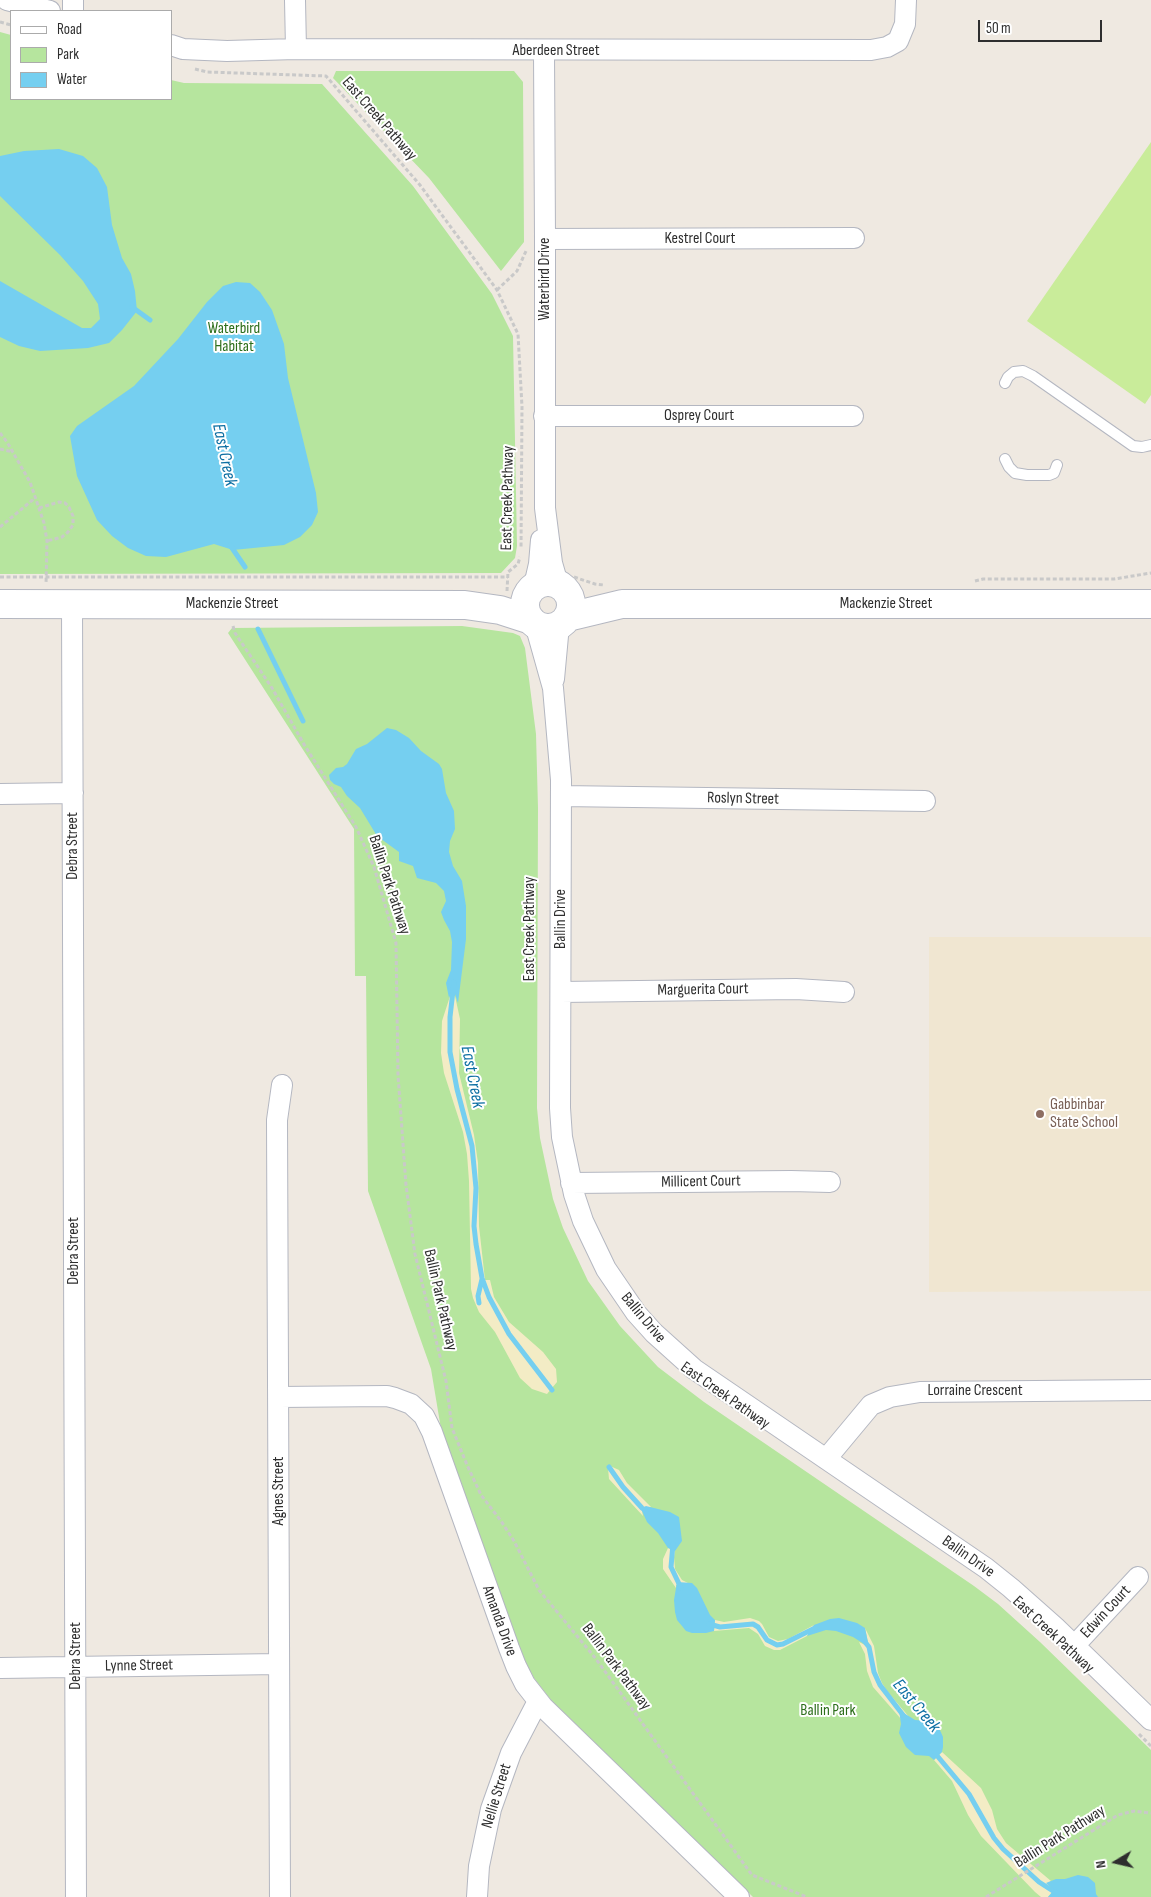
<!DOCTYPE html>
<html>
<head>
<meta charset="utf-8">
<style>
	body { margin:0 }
	#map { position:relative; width:1151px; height:1897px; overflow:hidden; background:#efe9e1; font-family:"Sofia Sans Condensed",sans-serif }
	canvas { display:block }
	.legend { position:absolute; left:10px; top:10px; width:162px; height:90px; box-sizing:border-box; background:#fff; border:1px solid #ababab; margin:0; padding:6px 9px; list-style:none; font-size:15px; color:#2e2e2e }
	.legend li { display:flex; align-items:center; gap:10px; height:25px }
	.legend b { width:25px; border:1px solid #ababab }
	.north { position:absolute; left:1091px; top:1837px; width:50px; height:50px; -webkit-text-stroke:4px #fff; paint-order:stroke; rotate:261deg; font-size:14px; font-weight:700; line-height:20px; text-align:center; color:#2e2e2e }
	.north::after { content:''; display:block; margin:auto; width:18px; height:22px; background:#2e2e2e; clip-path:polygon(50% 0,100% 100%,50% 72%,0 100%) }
	.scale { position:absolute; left:978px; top:20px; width:124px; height:22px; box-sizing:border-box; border:2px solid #2e2e2e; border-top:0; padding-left:6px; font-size:15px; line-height:18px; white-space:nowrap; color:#2e2e2e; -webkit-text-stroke:4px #fff; paint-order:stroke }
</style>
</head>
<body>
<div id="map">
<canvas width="1151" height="1897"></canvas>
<ul class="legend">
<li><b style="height:6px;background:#fff"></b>Road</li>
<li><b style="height:14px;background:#b6e59e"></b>Park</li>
<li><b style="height:14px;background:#75cff0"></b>Water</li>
</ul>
<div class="north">N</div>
<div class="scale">50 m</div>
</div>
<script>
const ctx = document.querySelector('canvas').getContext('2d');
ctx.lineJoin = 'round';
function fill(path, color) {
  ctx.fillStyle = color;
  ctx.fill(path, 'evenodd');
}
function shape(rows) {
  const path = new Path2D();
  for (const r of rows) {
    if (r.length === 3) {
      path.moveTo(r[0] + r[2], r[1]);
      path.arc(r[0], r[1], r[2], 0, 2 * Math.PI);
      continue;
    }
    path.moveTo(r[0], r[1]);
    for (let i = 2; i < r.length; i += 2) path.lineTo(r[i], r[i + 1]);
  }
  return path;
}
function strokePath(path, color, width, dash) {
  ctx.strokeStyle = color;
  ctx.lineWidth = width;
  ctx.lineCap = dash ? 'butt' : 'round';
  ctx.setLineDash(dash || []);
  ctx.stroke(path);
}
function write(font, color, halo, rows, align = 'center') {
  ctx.font = font + ' "Sofia Sans Condensed",sans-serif';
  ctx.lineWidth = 4;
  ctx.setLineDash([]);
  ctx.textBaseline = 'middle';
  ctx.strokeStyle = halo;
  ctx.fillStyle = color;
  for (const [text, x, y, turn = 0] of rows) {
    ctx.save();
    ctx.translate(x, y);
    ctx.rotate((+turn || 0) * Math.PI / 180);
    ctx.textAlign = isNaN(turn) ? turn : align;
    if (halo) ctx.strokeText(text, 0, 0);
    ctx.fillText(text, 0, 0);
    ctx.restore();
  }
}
const education = shape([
	[929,937,1151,937,1151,1291,929,1292]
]);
const green = shape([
	[0,32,11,35,11,99,171,99,171,80,184,83,322,84,413,186,492,294,513,336,517,546,515,558,501,573,0,574],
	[336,71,514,71,523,82,524,242,501,271,429,178,333,78],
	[462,626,513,633,520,636,525,648,536,734,538,808,537,1108,540,1138,553,1199,563,1228,588,1281,620,1326,658,1367,704,1402,974,1586,998,1604,1040,1642,1151,1750,1151,1897,753,1897,551,1700,534,1678,525,1662,441,1429,431,1369,368,1191,366,976,355,976,354,829,228,633,232,628]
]);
const sand = shape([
	[453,987,460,1019,459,1073,474,1135,478,1163,479,1226,485,1280,490,1280,494,1297,509,1322,543,1352,556,1369,557,1382,547,1394,532,1389,520,1378,495,1332,479,1312,473,1298,471,1289,469,1181,467,1154,463,1132,444,1073,441,1053,442,1021],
	[610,1466,619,1470,627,1483,651,1507,644,1507,642,1511,643,1516,609,1479,608,1468],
	[668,1548,675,1551,674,1557,675,1569,682,1580,688,1583,676,1585,676,1588,663,1569,663,1559],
	[750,1618,759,1621,762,1624,769,1637,778,1641,788,1639,814,1625,807,1636,780,1650,774,1650,765,1646,758,1634,749,1628,714,1631,715,1620,724,1622],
	[865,1628,874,1646,878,1673,882,1683,887,1691,910,1718,900,1710,901,1719,873,1687,867,1671,865,1654,859,1642,869,1647],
	[942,1752,981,1788,992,1810,997,1829,1006,1843,1051,1881,1047,1884,1054,1890,1048,1897,1041,1897,1035,1892,981,1836,968,1815,952,1781,934,1760]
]);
const pitch = shape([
	[1151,142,1151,395,1145,404,1027,321]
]);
const water = shape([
	[59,149,83,156,97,168,107,187,112,225,122,258,131,274,135,291,137,311,122,330,109,343,88,348,40,351,19,346,0,337,0,281,82,328,91,328,100,319,98,304,83,281,60,255,0,196,0,156,24,151],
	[236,282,250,283,260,292,272,310,284,344,288,378,316,493,318,512,312,525,300,537,284,545,233,550,214,544,166,557,146,556,128,548,112,536,97,520,77,476,70,436,77,426,134,386,178,339,207,302,223,286],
	[387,728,396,730,409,738,421,751,439,764,442,769,446,793,454,811,455,829,450,841,449,852,453,866,462,881,466,906,466,939,458,1003,453,988,449,998,446,983,451,970,452,942,450,931,444,920,441,912,446,901,444,891,436,883,417,878,413,866,399,861,399,852,377,836,360,808,347,796,341,787,334,784,330,780,329,775,336,768,343,767,347,764,356,749,367,744],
	[646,1506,670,1512,679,1517,682,1541,675,1551,668,1548,658,1533,647,1522,642,1511,642,1508],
	[677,1582,692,1583,697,1588,710,1615,715,1620,714,1631,706,1633,692,1633,686,1631,682,1626,677,1620,675,1612,674,1600],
	[839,1618,857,1623,865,1628,869,1647,853,1637,836,1631,826,1630,807,1636,814,1625,830,1619],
	[899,1710,915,1720,930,1721,937,1724,939,1728,943,1737,943,1747,942,1752,934,1760,929,1756,915,1755,906,1747,899,1733,901,1724],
	[1078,1875,1088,1877,1095,1883,1096,1894,1098,1897,1048,1897,1054,1890,1046,1883,1056,1879,1065,1879]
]);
const stream = shape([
	[132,307,150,320],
	[230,545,245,567],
	[258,629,303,721],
	[454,982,450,1017,450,1052,457,1089,472,1146,476,1188,474,1226,476,1244,482,1278,489,1297,509,1334,552,1390],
	[479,1303,478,1296,482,1279],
	[609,1467,623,1487,642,1508,646,1511],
	[673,1544,671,1567,681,1588],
	[709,1624,720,1627,753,1624,758,1627,767,1640,777,1645,783,1644,817,1627],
	[865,1642,869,1647,874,1672,880,1685,903,1715],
	[934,1752,969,1794,994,1838,1003,1849,1039,1882,1053,1891,1066,1897]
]);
const path = shape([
	[0,22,11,25],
	[195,69,207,72,326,76,420,185,497,290,518,334,522,407,521,549],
	[497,290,517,271,526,251],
	[0,433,7,442,30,482,44,523,47,541,46,584],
	[0,449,13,452],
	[39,508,59,502,65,503,69,507,73,516,73,525,68,532,62,537,47,541],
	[0,527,35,498],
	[0,577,508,577],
	[574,577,595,584,604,585],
	[975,581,983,579,1114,579,1151,573],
	[507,591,508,572,518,564,520,557],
	[233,626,235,633,272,688,305,746,356,827,374,867,396,943,398,1075,406,1185,415,1254,446,1381,452,1428,467,1465,481,1495,501,1521,514,1541,539,1590,596,1659,752,1875,807,1897],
	[1139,1734,1151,1746],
	[986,1897,1118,1815,1134,1811,1151,1813]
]);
const lane = shape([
	[1005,383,1008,377,1014,372,1023,371,1033,376,1133,446,1142,447,1151,445],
	[1005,459,1009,467,1015,473,1027,475,1049,475,1054,473,1057,465]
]);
const street = shape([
	[7,0,50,11],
	[73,0,73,11],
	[295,0,296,49],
	[171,45,183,49,227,51,296,49,871,50,887,47,898,41,905,24,906,0],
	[544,51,545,239,545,508,552,563,558,584],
	[545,239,854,238],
	[544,416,853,416],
	[534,586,539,564,541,540],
	[72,604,76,1897],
	[535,624,553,688,561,780,560,1108,562,1137,574,1194,583,1221,606,1269,636,1313,654,1333,694,1369,986,1568,1011,1588,1055,1627,1151,1720],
	[554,679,559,625],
	[0,794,73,793],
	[561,796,925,801],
	[561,992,796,989,844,992],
	[571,1183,791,1181,830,1182],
	[279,1397,387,1396,395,1398,411,1404,424,1416,432,1432,509,1648,516,1666,525,1684,543,1707,739,1897],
	[826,1459,871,1405,890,1397,920,1392,1151,1390],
	[1074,1646,1138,1577],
	[0,1668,279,1664],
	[280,1897,277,1120,282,1085],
	[477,1897,479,1866,491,1809,511,1753,538,1701]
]);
const secondary = shape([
	[548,605,23],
	[0,604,465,605,500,610,531,620],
	[568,617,622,604,1151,604]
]);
const markers = [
	[1040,1114,5,"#8d6e63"]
];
const streetNames = [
	["Aberdeen Street",556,51],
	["East Creek Pathway",379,119,49],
	["Kestrel Court",700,239],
	["Waterbird Drive",545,279,-90],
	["Osprey Court",699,416],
	["East Creek Pathway",508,498,-89],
	["Mackenzie Street",232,604],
	["Mackenzie Street",886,604],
	["Roslyn Street",743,799,1],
	["Debra Street",73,846,-90],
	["Ballin Park Pathway",389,885,72],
	["Ballin Drive",561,919,-90],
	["East Creek Pathway",530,929,-90],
	["Marguerita Court",703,990,-1],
	["Millicent Court",701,1182,-1],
	["Debra Street",74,1251,-90],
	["Ballin Park Pathway",440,1300,77],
	["Ballin Drive",643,1318,50],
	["Lorraine Crescent",975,1391],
	["East Creek Pathway",725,1396,35],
	["Agnes Street",279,1491,-90],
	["Ballin Drive",968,1557,35],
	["Edwin Court",1106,1612,-47],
	["Amanda Drive",499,1621,70],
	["East Creek Pathway",1053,1635,43],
	["Debra Street",76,1656,-90],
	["Lynne Street",139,1666,-1],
	["Ballin Park Pathway",616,1667,53],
	["Nellie Street",497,1796,-73],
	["Ballin Park Pathway",1060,1837,-32]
];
const parkNames = [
	["Waterbird",234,329],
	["Habitat",234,347],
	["Ballin Park",828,1711]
];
const educationNames = [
	["Gabbinbar",1050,1105],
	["State School",1050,1123]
];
const waterNames = [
	["East Creek",224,455,78],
	["East Creek",472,1077,79],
	["East Creek",916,1706,50]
];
fill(education, '#f0e6d1');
fill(green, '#b6e59e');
fill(sand, '#f3ecc5');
fill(pitch, '#c9ec9a');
fill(water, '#75cff0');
strokePath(stream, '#75cff0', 5);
strokePath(lane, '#b4b7c1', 12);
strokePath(street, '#b4b7c1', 22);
strokePath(secondary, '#b4b7c1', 30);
strokePath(path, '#c9c9c9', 3, [4, 2.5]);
strokePath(lane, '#fff', 10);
strokePath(street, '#fff', 20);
strokePath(secondary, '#fff', 28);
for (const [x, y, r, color] of markers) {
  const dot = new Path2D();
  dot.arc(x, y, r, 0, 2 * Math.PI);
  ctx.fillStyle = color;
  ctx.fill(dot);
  strokePath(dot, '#fff', 2);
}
write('16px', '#2e2e2e', '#fff', streetNames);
write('16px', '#2c6e1b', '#fff', parkNames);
write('16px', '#785e54', '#fff', educationNames, 'left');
write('italic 18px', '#0d6fa3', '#fff', waterNames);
</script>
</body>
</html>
